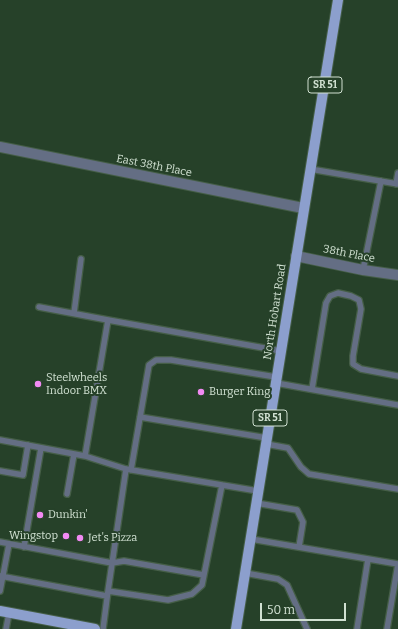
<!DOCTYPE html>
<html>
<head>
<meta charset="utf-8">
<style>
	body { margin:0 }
	#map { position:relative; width:398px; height:629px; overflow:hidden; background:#264129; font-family:Bitter,serif }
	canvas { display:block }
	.scale { position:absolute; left:260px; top:603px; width:86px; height:18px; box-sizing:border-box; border:2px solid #d1e1d2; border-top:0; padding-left:5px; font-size:12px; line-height:14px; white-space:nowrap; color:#d1e1d2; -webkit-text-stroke:3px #264129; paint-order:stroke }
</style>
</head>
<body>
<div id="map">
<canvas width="398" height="629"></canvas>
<div class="scale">50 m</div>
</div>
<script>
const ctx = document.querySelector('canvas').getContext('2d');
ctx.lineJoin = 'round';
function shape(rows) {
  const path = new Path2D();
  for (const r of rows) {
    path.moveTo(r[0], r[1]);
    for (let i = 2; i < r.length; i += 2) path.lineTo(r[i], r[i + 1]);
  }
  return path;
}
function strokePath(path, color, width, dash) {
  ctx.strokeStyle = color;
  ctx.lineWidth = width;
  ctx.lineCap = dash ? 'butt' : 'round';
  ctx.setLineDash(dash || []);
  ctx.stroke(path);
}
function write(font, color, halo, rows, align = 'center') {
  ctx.font = font + ' Bitter,serif';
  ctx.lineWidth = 4;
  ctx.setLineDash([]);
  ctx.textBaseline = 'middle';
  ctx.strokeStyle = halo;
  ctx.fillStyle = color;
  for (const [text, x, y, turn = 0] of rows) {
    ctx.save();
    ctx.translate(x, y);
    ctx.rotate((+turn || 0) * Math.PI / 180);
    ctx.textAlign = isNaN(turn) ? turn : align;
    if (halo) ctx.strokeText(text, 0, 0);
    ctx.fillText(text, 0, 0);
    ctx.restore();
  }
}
const lane = shape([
	[310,169,398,184],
	[396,184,398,173],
	[363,270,381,181],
	[39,307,108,320,281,351],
	[74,313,81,259],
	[276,383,398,405],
	[312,389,326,303,330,296,338,293,351,296,359,300,361,309,353,356,353,364,361,369,398,376],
	[140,417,267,438],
	[0,440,85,456,126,469,258,491],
	[266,444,288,448,301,467,309,474,398,489],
	[85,456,108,320],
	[131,470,149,365,156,360,171,360,276,377],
	[0,471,23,475,28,445],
	[67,494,74,454],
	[256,503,297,510,303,522,299,547],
	[251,539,398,564],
	[0,542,112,563,124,561,204,575],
	[24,547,41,448],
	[245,573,278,579,287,585,307,629],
	[0,576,107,596],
	[0,591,9,544],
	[108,591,126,469],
	[6,629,9,613],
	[103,629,108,591,168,600,192,594,202,585,222,485],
	[357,629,368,559],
	[387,629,398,564]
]);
const street = shape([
	[0,147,303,208],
	[296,256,363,270,398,275]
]);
const primary = shape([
	[0,611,95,629],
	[236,629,338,0]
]);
const markers = [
	[38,384,4,"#f28af3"],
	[201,392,4,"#f28af3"],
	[40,515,4,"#f28af3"],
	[66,536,4,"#f28af3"],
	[80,538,4,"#f28af3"]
];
const shields = [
	[325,85,34],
	[270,418,34]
];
const shieldNames = [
	["SR 51",325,85],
	["SR 51",270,418]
];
const streetNames = [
	["East 38th Place",154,166,11],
	["38th Place",349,254,11],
	["North Hobart Road",275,312,-81]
];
const poiNames = [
	["Steelwheels",46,378],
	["Indoor BMX",46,391],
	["Burger King",209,392],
	["Dunkin'",48,515],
	["Wingstop",58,536,"right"],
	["Jet's Pizza",88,538]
];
strokePath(lane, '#455e47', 8);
strokePath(street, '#455e47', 12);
strokePath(primary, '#455e47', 12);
strokePath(lane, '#646e84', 5.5);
strokePath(street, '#646e84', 10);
strokePath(primary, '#8c9fcd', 10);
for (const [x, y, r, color] of markers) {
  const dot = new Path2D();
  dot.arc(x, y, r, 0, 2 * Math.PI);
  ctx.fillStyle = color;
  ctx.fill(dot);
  strokePath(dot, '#264129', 1.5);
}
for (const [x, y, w] of shields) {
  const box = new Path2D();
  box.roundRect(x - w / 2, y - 8, w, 16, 3);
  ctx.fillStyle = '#264129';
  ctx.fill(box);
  strokePath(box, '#d1e1d2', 1);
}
write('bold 10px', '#d1e1d2', null, shieldNames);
write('11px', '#d1e1d2', '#264129', streetNames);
write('11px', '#d1e1d2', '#264129', poiNames, 'left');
</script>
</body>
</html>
